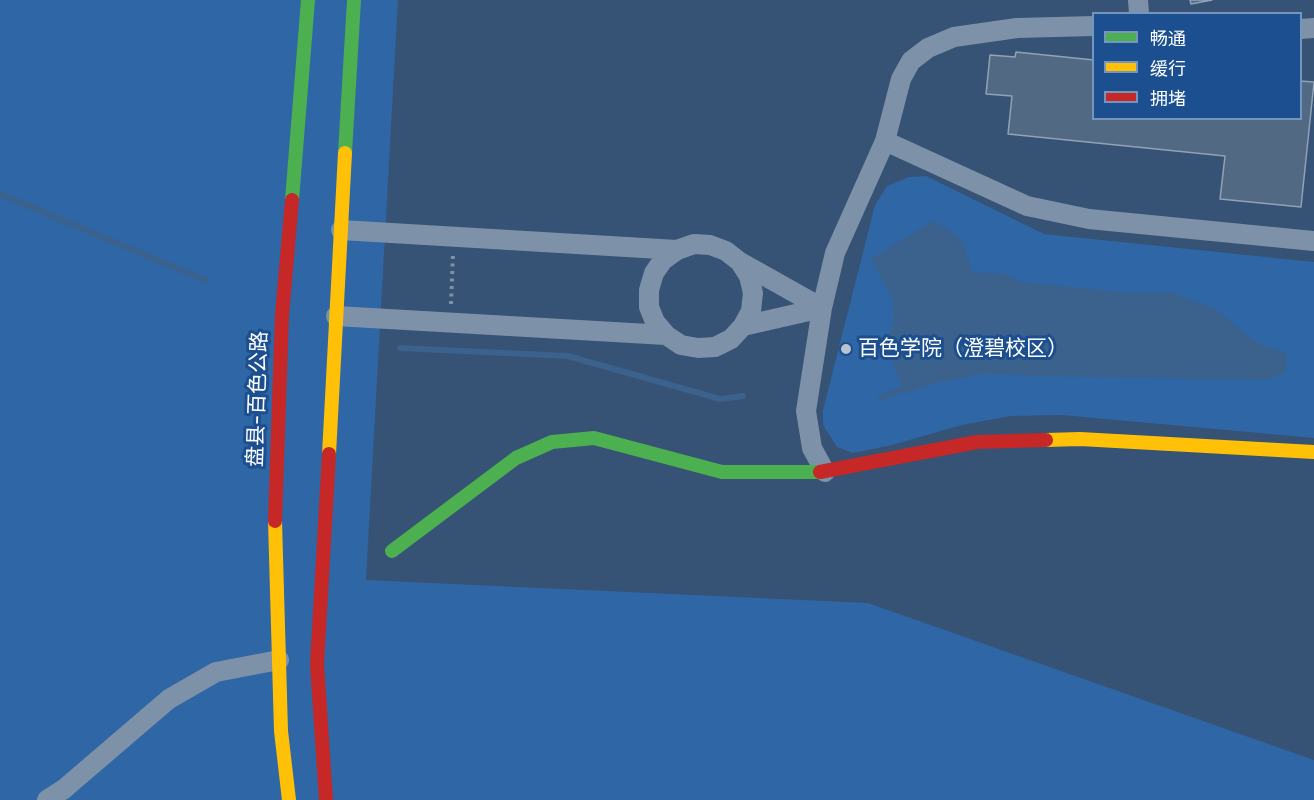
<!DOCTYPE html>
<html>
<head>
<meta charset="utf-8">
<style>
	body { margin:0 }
	#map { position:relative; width:1314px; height:800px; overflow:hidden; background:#365274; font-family:Rubik,"Noto Sans SC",sans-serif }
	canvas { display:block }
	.legend { position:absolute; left:1092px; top:12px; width:210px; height:108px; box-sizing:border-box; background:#1b4f8f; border:2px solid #7695bc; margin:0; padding:8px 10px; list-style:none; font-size:18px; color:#fff }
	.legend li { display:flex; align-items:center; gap:12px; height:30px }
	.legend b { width:30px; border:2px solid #7695bc }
</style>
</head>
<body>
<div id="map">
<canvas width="1314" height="800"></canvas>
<ul class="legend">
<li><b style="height:8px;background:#4caf50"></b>畅通</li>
<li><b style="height:8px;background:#ffc107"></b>缓行</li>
<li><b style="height:8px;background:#c62828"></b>拥堵</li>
</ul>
</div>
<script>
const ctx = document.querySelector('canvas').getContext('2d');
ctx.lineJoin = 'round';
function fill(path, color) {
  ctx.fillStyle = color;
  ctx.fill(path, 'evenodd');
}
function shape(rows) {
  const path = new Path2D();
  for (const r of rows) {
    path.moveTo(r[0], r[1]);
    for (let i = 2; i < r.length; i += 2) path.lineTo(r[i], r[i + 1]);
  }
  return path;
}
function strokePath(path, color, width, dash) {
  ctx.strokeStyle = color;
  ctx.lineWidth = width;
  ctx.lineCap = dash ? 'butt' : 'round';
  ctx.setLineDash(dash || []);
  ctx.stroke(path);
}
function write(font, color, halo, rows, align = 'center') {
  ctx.font = font + ' Rubik,"Noto Sans SC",sans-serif';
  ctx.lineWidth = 6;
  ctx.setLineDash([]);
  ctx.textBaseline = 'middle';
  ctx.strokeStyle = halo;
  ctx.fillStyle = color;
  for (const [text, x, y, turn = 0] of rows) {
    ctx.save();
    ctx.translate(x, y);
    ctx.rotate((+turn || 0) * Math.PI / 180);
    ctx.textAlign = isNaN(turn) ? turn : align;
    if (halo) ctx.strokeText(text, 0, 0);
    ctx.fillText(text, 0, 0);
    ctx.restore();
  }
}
const green = shape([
	[0,0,398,0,366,580,868,603,1314,760,1314,800,0,800],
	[926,176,1044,234,1314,262,1314,438,1062,415,1010,416,962,425,892,445,853,453,837,447,823,425,823,410,875,205,887,186,909,177]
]);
const water = shape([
	[933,221,958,236,965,247,972,272,1006,274,1022,282,1130,293,1171,292,1215,309,1257,343,1287,353,1285,373,1266,380,1036,376,987,373,928,385,905,394,890,356,888,339,894,319,892,297,871,259]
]);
const stream = shape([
	[0,194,205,280],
	[400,348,568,356,720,399,743,396],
	[881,398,911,385]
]);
const building = shape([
	[1190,0,1212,0,1191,4,1190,0],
	[1016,52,1094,60,1094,118,1300,118,1300,81,1314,82,1301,207,1220,199,1225,156,1008,134,1012,96,986,94,990,55,1015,57,1016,52]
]);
const path = shape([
	[451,304,453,254]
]);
const street = shape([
	[1138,0,1139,14],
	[1300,29,1314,28],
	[885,141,1027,206,1089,219,1314,241],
	[341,230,677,250],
	[740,262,822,308,743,326,731,339,715,347,698,348,681,345,666,335,655,322,649,307,649,290,654,273,663,260,677,250,694,244,710,245,726,251,740,262,749,276,753,293,751,311,743,326],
	[336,316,666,335],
	[825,472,812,448,806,411,822,308,835,253,885,141,901,79,911,61,928,48,954,37,1017,28,1094,26],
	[47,800,64,789,169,699,216,672,279,660]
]);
const fast = shape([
	[345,153,354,0],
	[292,200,308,0],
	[392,551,516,458,552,442,594,438,722,472,820,472]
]);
const slow = shape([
	[1046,440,1080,439,1314,452],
	[329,454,345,153],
	[275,521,281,731,289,800]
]);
const jam = shape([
	[820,472,977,442,1046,440],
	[275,521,282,315,292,200],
	[326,800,317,664,329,454]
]);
const markers = [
	[846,349,6,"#b9c2ce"]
];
const poiNames = [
	["百色学院（澄碧校区）",858,349]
];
const streetNames = [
	["盘县-百色公路",258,399,-88]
];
fill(green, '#2f66a5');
fill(water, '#3b618d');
strokePath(stream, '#3b618d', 6);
fill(building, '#526984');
strokePath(building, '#92a2b6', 1.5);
strokePath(path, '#7d92a8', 4, [3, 4.5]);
strokePath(street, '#7d92a8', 20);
strokePath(fast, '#4caf50', 14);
strokePath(slow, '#ffc107', 14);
strokePath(jam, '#c62828', 14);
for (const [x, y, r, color] of markers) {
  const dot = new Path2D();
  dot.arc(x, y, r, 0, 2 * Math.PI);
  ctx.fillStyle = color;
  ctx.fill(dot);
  strokePath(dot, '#1b4f8f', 2);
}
write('21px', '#fff', '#1b4f8f', poiNames, 'left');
write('21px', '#fff', '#1b4f8f', streetNames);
</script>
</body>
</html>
